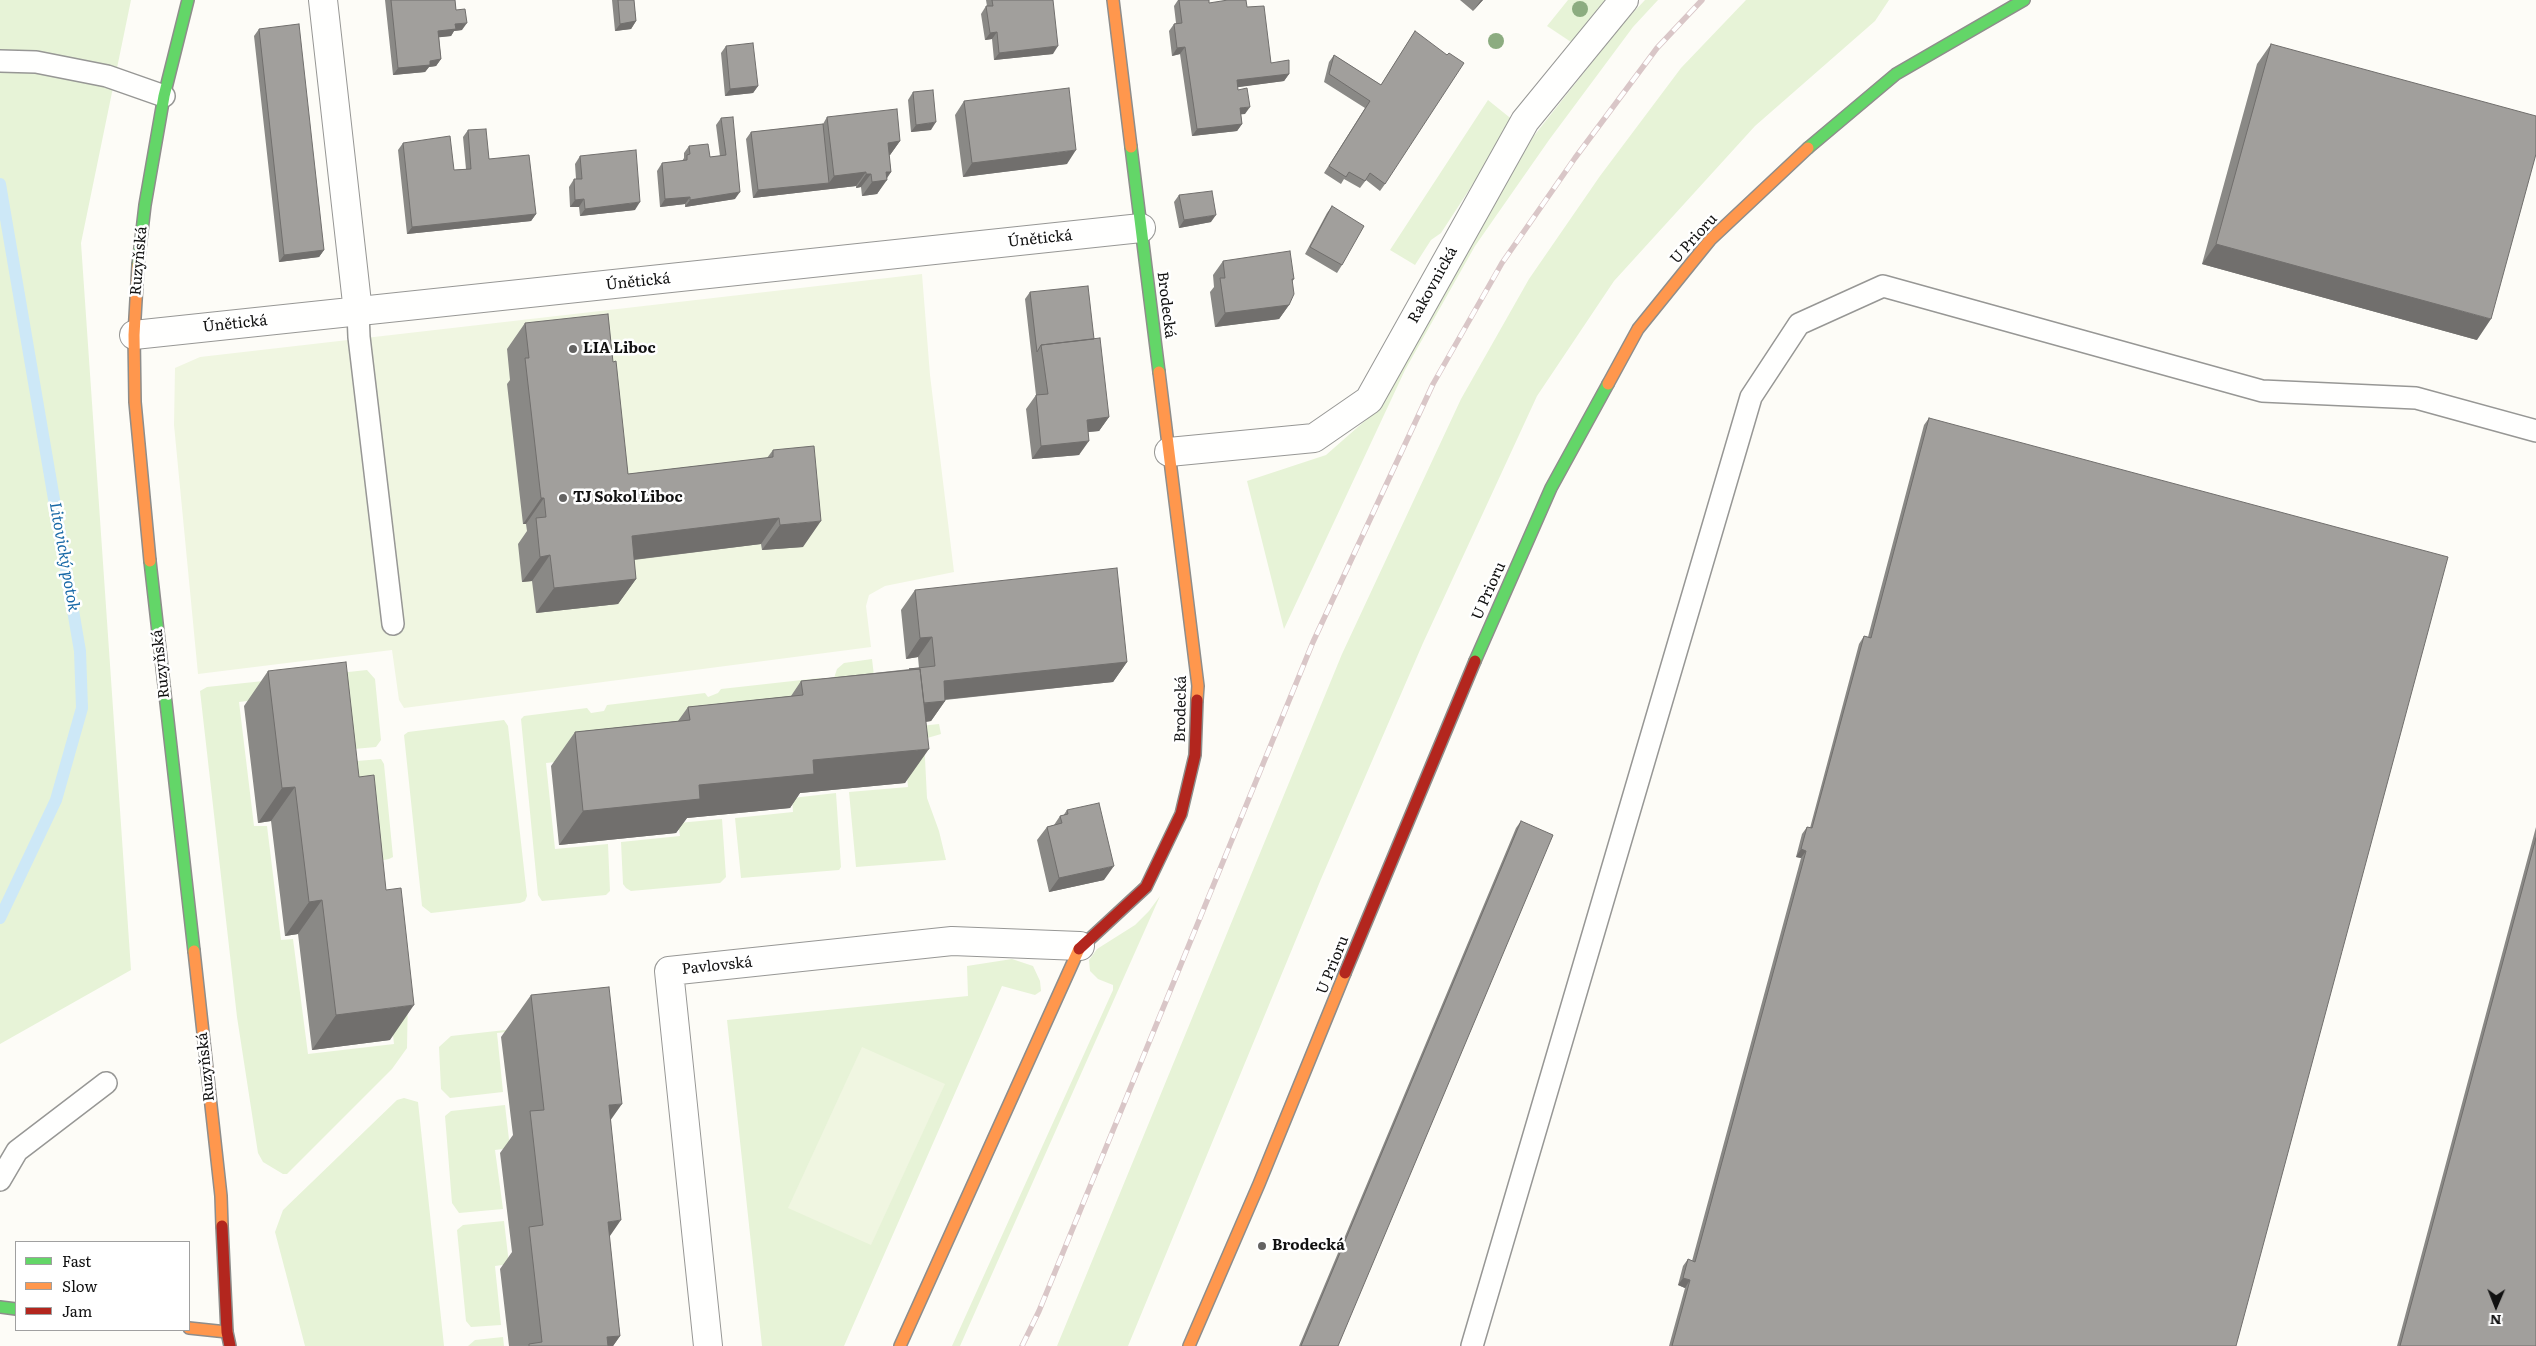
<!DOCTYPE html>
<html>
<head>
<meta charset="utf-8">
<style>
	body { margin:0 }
	#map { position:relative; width:2536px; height:1346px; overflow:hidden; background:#fdfcf7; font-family:Literata,serif }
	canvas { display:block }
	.legend { position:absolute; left:15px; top:1241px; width:175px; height:90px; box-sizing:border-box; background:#fff; border:1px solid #a0a0a0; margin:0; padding:6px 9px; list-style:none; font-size:15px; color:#111 }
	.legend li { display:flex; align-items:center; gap:10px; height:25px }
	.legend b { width:25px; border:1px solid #a0a0a0 }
	.north { position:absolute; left:2471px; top:1281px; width:50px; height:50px; -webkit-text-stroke:4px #fff; paint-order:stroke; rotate:181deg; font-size:14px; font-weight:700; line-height:20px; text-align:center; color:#111 }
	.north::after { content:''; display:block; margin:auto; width:18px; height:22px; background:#111; clip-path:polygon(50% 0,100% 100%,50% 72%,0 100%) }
</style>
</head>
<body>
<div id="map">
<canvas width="2536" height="1346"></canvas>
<ul class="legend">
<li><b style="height:6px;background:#63d668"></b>Fast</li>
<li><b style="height:6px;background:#ff974d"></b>Slow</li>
<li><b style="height:6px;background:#b3261e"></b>Jam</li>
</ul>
<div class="north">N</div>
</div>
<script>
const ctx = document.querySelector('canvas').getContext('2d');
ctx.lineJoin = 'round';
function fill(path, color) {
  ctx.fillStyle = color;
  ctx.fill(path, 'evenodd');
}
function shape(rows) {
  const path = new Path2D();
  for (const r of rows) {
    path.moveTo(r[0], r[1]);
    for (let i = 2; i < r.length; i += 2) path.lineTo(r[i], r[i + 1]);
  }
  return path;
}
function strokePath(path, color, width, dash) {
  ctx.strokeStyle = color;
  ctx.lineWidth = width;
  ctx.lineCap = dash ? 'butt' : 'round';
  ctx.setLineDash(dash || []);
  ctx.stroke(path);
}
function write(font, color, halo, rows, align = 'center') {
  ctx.font = font + ' Literata,serif';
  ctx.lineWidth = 5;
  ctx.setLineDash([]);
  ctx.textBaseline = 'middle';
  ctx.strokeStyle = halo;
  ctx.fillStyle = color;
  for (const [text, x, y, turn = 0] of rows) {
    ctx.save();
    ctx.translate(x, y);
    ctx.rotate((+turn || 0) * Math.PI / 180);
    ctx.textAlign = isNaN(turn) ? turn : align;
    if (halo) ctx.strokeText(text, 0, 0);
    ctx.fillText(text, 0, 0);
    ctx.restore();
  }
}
const green = shape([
	[0,0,131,0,81,243,131,970,0,1044],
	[1568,0,1611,0,1574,44,1547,26],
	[1645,0,1658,0,1633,27,1549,140,1475,246,1405,370,1284,629,1247,481,1326,455,1367,419,1533,137,1624,22],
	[1746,0,1889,0,1875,21,1755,126,1614,281,1537,396,1423,643,1321,879,1128,1346,1057,1346,1342,654,1461,399,1529,279,1600,176,1681,68],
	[1488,100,1514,121,1441,233,1431,240,1415,265,1390,250],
	[872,659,877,701,661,751,546,763,555,849,608,844,610,891,606,895,542,901,538,895,521,719,524,716,587,708,591,713,604,711,607,705,705,693,708,697,718,693,721,689,820,678,821,680,834,678,837,669,844,663],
	[367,670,375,679,381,740,376,747,331,751,324,692,239,702,254,826,267,826,281,940,293,939,308,1054,394,1044,388,990,408,991,407,1048,392,1069,287,1174,283,1174,263,1162,258,1153,237,1017,200,691,207,687],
	[504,720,508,726,527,896,525,901,520,903,431,913,422,906,404,735,408,732],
	[939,724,941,734,924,739,927,798,939,831,946,860,856,867,849,792,908,787,902,728],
	[381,759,384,764,393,857,389,859,359,865,333,763],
	[836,793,841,867,839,870,741,878,735,818,793,812,792,798],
	[722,819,726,877,720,883,631,891,626,888,623,884,621,842,680,836,678,823],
	[1160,896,960,1346,952,1346,1113,990,1113,985,1098,979,1090,971,1089,960,1097,949,1135,925,1149,911],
	[1012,959,1033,966,1040,981,1041,991,1035,995,1002,986,844,1346,762,1346,727,1020,968,996,967,966],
	[578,1022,582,1024,497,1033,503,1092,450,1098,441,1089,439,1047,451,1036],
	[404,1098,418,1102,444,1346,305,1346,275,1232,283,1210,397,1100],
	[505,1105,510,1148,495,1150,503,1209,459,1213,452,1203,445,1116,451,1111],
	[504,1221,509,1264,495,1266,501,1325,471,1327,466,1321,457,1230,463,1225],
	[503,1337,504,1346,468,1346,475,1340]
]);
const pitch = shape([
	[922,274,930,375,954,572,885,586,869,595,866,606,871,647,404,708,399,700,392,650,198,674,174,425,175,368,200,357],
	[862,1047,945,1084,871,1245,788,1208]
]);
const stream = shape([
	[0,184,80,651,82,708,56,800,0,918]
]);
const lane = shape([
	[0,61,36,62,107,76,164,96],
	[358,312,359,337,393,624],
	[0,1180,17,1151,106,1083],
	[1472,1346,1751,397,1799,324,1883,286,2262,391,2416,398,2536,431]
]);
const street = shape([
	[323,0,358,312],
	[134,335,1141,228],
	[1169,452,1314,438,1369,400,1525,121,1624,0],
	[708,1346,669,971,952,941,1080,946]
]);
const fast = shape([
	[1131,147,1159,372],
	[1808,148,1896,74,2024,0],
	[138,265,145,205,164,96,188,0],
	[150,561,194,951],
	[1475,661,1551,488,1608,384],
	[0,1307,16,1309]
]);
const slow = shape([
	[1113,0,1131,147],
	[138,265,134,335,135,402,150,561],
	[1159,372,1198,686,1197,700],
	[1608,384,1638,329,1710,240,1808,148],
	[194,951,221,1196,222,1226],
	[189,1328,227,1332],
	[900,1346,1079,949],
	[1189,1346,1259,1184,1345,973]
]);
const jam = shape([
	[1079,949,1146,887,1181,814,1195,755,1197,700],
	[1345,973,1475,661],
	[222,1226,227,1332,230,1346]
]);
const rail = shape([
	[1022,1346,1039,1311,1313,642,1433,384,1502,263,1575,158,1657,48,1702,0]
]);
const trees = [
	[1580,9],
	[1496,41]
];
const wall = shape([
	[385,0,455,0,456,10,462,30,454,31,451,36,439,37,441,59,436,66,429,67,425,72,393,75],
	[612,0,634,0,636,21,631,29,615,31],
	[986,0,1053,0,1053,54,994,60,992,39,985,40,981,14,986,6,987,6],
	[1178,0,1209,0,1209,3,1247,7,1271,63,1289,74,1284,81,1237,87,1245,114,1241,114,1242,124,1237,131,1192,136,1180,54,1172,56,1169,31,1174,24,1176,23,1174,6],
	[1460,0,1483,0,1473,11],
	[259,29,324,250,319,257,279,262,254,36],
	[1415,31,1385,184,1380,191,1366,180,1360,188,1344,179,1341,184,1324,173,1365,108,1324,82,1329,62,1334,55,1381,85],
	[2271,44,2477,340,2202,264,2257,64],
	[726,46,758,86,753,93,725,96,721,53],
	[913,92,931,130,911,132,908,100],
	[964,101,1067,164,963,177,955,115],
	[827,117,900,141,890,155,889,155,891,172,877,194,862,196,861,187,856,188,856,186,753,198,746,139,751,132,823,124],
	[721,118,735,199,685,207,685,204,660,207,657,171,662,163,682,161,684,158,684,153,689,146,710,157,720,156,716,125],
	[468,130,489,159,536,214,531,221,407,234,398,150,403,143,454,170,466,169,463,137],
	[580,156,635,210,580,216,579,207,570,207,569,187,574,179,576,179,575,164],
	[1179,195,1211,222,1179,228,1174,202],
	[1332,206,1342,265,1337,273,1305,254,1327,213],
	[1223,261,1294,279,1292,282,1289,305,1279,319,1215,327,1210,292,1214,287,1213,275],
	[1030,292,1094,339,1109,417,1099,431,1088,432,1079,455,1032,459,1026,409,1036,395,1025,299],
	[525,323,613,362,628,474,767,458,773,450,803,547,762,550,761,544,634,560,636,579,618,604,536,613,532,581,522,582,518,544,527,531,526,524,523,524,507,384,510,380,507,349],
	[1929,418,2236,1346,1669,1346,1685,1288,1678,1285,1683,1266,1688,1259,1692,1261,1801,858,1796,857,1802,834,1807,827,1810,828,1859,644,1864,636,1868,637,1924,425],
	[915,590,1127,662,1113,682,945,700,945,701,931,721,926,722,905,783,800,793,790,808,687,818,676,833,559,845,551,766,575,732,678,721,688,707,791,696,801,681,919,668,918,657,906,659,901,610],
	[268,671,359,777,390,1040,312,1050,298,934,285,936,271,821,258,823,244,706],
	[1067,810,1104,880,1049,892,1037,840,1047,827,1054,825,1060,816,1063,816],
	[1521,821,1338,1346,1299,1346,1516,828],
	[2536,827,2536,1346,2397,1346],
	[531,995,611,1120,609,1236,620,1336,613,1346,509,1346,500,1269,512,1252,500,1153,513,1135,501,1037]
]);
const shadedWall = shape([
	[1481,0,1483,0,1473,11],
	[636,21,631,29,615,31,620,24],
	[467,23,462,30,454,31,451,36,433,38,438,31,455,24],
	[997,32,992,39,985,40,990,33],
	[1058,46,1053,54,994,60,999,53],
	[1185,47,1180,54,1172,56,1177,48],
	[441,59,436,66,429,67,425,72,393,75,398,68],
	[1289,74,1284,81,1232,88,1237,80],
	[758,86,753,93,725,96,730,89],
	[1250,107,1245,114,1235,115,1240,108],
	[936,122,931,130,911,132,916,125],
	[1242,124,1237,131,1192,136,1197,129],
	[900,141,890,155,878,157,888,143],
	[1076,150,1067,164,963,177,972,163],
	[866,172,856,186,753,198,758,190,829,183,834,176],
	[886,172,891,172,885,180,887,180,877,194,862,196,872,182],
	[866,174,871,174,861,187,856,188],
	[740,192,735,199,685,207,690,200],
	[690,197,685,204,660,207,665,199],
	[584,199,579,207,570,207,575,200],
	[640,202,635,210,580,216,585,209],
	[536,214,531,221,407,234,412,227],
	[1216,215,1211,222,1179,228,1184,220],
	[2216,244,2491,319,2477,340,2202,264],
	[324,250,319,257,279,262,284,255],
	[1289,305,1279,319,1215,327,1225,313],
	[1109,417,1099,431,1077,433,1087,420],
	[1089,441,1079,455,1032,459,1041,446],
	[541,498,544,498,526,524,523,524],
	[779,518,761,544,614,562,632,536],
	[821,521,803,547,762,550,780,525],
	[550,555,532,581,522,582,540,557],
	[636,579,618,604,536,613,554,588],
	[932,637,918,657,906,659,920,638],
	[1127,662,1113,682,930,701,944,681],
	[945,701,931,721,898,725,912,705],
	[929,749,905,783,800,793,790,808,687,818,676,833,559,845,583,811,813,760],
	[295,787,271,821,258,823,282,788],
	[1801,849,1806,851,1801,858,1796,857],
	[1114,866,1104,880,1049,892,1059,878],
	[322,900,298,934,285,936,309,902],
	[414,1005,390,1040,312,1050,336,1015],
	[622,1104,593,1145,609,1105],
	[621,1220,592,1262,608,1222],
	[1683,1278,1690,1280,1685,1288,1678,1285],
	[620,1336,613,1346,601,1346,607,1337]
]);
const building = shape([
	[391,0,455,0,456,10,465,9,467,23,455,24,456,29,438,31,441,59,430,61,430,65,398,68,391,0],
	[618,0,634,0,636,21,620,24,618,0],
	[992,0,1053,0,1058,46,999,53,997,32,990,33,986,6,993,6,992,0],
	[1179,0,1209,0,1209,3,1228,0,1246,0,1247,7,1264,6,1271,63,1289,60,1289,74,1237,80,1238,90,1247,88,1250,107,1240,108,1242,124,1197,129,1185,47,1177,48,1174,24,1182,23,1179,0],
	[299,24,324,250,284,255,259,29,299,24],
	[1415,31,1447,55,1449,53,1464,63,1385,184,1370,173,1365,181,1349,172,1346,177,1329,166,1370,101,1329,74,1334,55,1381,85,1415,31],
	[753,43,758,86,730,89,726,46,753,43],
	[2271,44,2536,116,2536,154,2491,319,2216,244,2271,44],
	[1069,88,1076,150,972,163,964,101,1069,88],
	[933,90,936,122,916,125,913,92,933,90],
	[897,109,900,141,888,143,891,172,886,172,887,180,872,182,871,174,866,174,866,172,834,176,827,117,897,109],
	[733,117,740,192,690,200,690,197,665,199,662,163,687,160,687,155,690,154,689,146,708,144,710,157,726,155,721,118,733,117],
	[823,124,829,183,758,190,751,132,823,124],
	[486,129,489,159,529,155,536,214,412,227,403,143,450,136,454,170,471,169,468,130,486,129],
	[636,150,640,202,585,209,584,199,575,200,574,179,582,179,580,156,636,150],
	[1212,191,1216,215,1184,220,1179,195,1212,191],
	[1332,206,1364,226,1342,265,1310,247,1332,206],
	[1290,251,1294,279,1292,279,1294,294,1289,305,1225,313,1220,278,1225,278,1223,261,1290,251],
	[1088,286,1094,339,1041,345,1037,352,1030,292,1088,286],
	[608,314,613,362,616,361,628,474,773,457,773,450,814,446,821,521,780,525,779,518,632,536,636,579,554,588,550,555,540,557,536,518,546,517,544,498,541,498,525,358,529,358,525,323,608,314],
	[1100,338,1109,417,1087,420,1089,441,1041,446,1036,395,1048,394,1041,345,1100,338],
	[1929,418,2448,557,2236,1346,1672,1346,1690,1280,1683,1278,1688,1259,1695,1262,1806,851,1801,849,1807,827,1812,828,1864,636,1871,638,1929,418],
	[1117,568,1127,662,944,681,945,701,924,703,920,669,909,669,935,666,932,637,920,638,915,590,1117,568],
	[346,662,359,777,374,775,386,890,401,888,414,1005,336,1015,322,900,309,902,295,787,282,788,268,671,346,662],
	[920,669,929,749,813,760,814,774,699,785,700,799,583,811,575,732,690,720,688,707,803,695,801,681,920,669],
	[1099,803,1114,866,1059,878,1047,827,1062,823,1060,816,1068,814,1067,810,1099,803],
	[1521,821,1553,835,1338,1346,1301,1346,1521,821],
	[2536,838,2536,1346,2400,1346,2536,838],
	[609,987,622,1104,609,1105,621,1220,608,1222,620,1336,607,1337,608,1346,529,1346,529,1344,542,1342,529,1227,543,1225,530,1111,544,1110,531,995,609,987]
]);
const markers = [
	[573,349,5,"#646362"],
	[563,498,5,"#646362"],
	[1262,1246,5,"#646362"]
];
const streetNames = [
	["Únětická",1040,239,-6],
	["U Prioru",1694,239,-48],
	["Ruzyňská",139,261,-85],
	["Únětická",638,282,-6],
	["Rakovnická",1433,285,-61],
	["Brodecká",1166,305,83],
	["Únětická",235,324,-6],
	["U Prioru",1489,591,-66],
	["Ruzyňská",161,664,-96],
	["Brodecká",1181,709,-89],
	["U Prioru",1333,965,-68],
	["Pavlovská",717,966,-6],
	["Ruzyňská",206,1067,-96]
];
const poiNames = [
	["LIA Liboc",583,349],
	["TJ Sokol Liboc",573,498],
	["Brodecká",1272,1246]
];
const waterNames = [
	["Litovický potok",64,557,80]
];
fill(green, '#e7f3d7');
fill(pitch, '#f0f6e1');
strokePath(stream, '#cde8f7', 12);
strokePath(lane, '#979795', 24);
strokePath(street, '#979795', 30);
strokePath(fast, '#8e8d8b', 14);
strokePath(slow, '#8e8d8b', 14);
strokePath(jam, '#8e8d8b', 14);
strokePath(lane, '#fffffe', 21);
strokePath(street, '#fffffe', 28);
strokePath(fast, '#63d668', 11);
strokePath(slow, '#ff974d', 11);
strokePath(jam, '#b3261e', 11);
strokePath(rail, '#d9c6c7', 5.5);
strokePath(rail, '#fff', 4, [11]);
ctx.fillStyle = '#8cac80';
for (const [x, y] of trees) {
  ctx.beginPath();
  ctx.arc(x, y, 8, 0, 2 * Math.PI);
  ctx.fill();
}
fill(wall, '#8a8986');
fill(shadedWall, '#716f6d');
fill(building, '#a19f9c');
strokePath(building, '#716f6d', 1);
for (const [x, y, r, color] of markers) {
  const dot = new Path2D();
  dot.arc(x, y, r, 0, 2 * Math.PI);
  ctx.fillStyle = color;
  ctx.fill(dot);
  strokePath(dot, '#fff', 2);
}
write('15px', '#111', '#fff', streetNames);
write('bold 15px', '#111', '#fff', poiNames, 'left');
write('italic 16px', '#1768a6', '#fff', waterNames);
</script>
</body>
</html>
